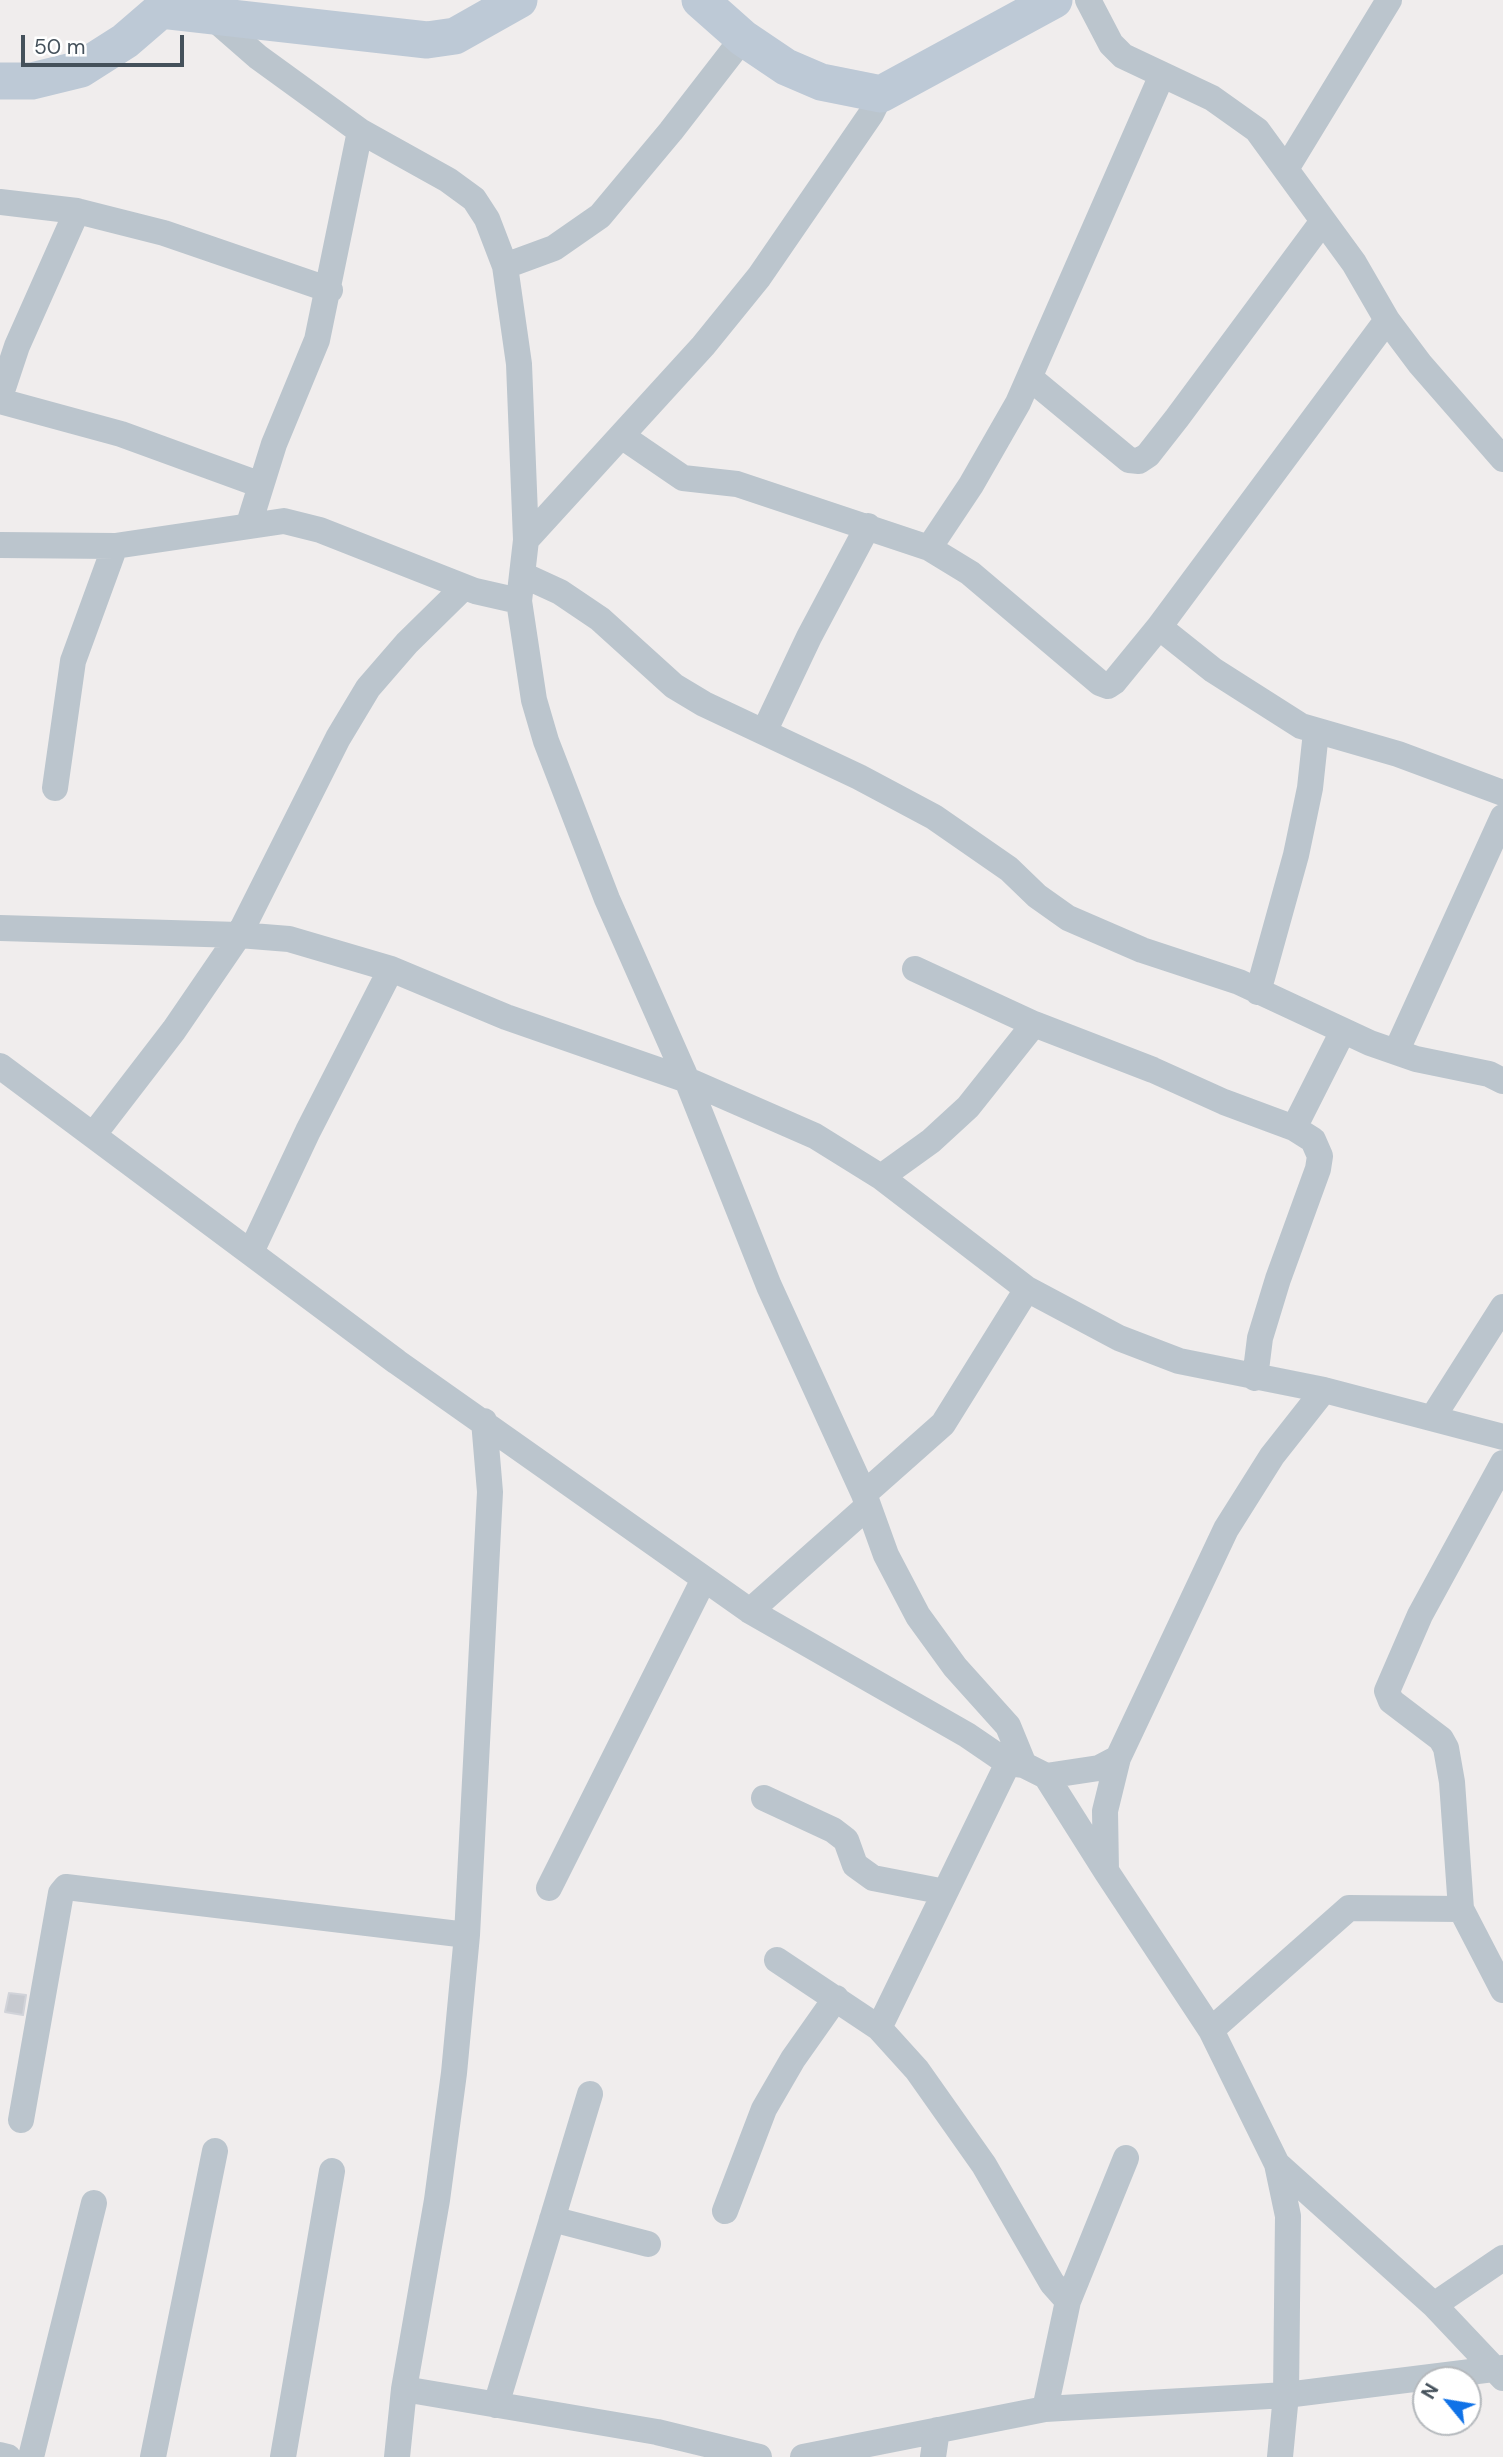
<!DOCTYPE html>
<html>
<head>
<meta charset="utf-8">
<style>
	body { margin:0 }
	#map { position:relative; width:1503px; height:2457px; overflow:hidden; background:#f0eded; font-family:"DM Sans",sans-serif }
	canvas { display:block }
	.north { position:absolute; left:1412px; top:2366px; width:70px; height:70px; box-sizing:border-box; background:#fff; border:2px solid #b5b9bd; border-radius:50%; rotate:300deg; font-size:19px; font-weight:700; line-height:28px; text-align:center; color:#45515b }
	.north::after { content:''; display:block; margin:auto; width:24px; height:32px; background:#1072e7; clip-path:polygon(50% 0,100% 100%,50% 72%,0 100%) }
	.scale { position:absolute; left:21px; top:35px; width:163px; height:32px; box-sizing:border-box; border:4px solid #45515b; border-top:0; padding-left:9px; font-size:21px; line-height:24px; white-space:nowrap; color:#45515b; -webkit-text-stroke:5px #fff; paint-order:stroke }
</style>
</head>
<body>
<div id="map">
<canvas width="1503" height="2457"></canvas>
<div class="north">N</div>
<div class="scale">50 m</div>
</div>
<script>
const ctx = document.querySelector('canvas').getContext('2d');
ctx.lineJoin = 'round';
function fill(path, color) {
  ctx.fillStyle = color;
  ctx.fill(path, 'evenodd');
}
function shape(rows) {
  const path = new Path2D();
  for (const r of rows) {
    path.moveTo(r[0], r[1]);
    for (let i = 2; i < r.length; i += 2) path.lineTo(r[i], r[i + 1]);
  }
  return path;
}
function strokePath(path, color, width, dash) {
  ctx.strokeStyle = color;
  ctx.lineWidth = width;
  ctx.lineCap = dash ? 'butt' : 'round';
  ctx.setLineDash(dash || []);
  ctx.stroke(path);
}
const building = shape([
	[9,1993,26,1995,23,2015,5,2012,9,1993]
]);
const street = shape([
	[1088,0,1111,44,1123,56,1212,98,1257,130,1354,263,1387,320,1420,364,1503,459],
	[211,16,258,57,360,131,448,180,474,199,487,219,505,266,519,364,526,540,519,601,534,700,546,741,607,899,687,1080,769,1286,864,1494,886,1555,918,1616,955,1667,1008,1726,1024,1765],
	[1286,169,1389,0],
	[0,202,77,211,164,233,330,290],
	[505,266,554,248,600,216,671,131,743,38],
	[1030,378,1129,460,1139,461,1148,455,1177,418,1323,221],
	[0,397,17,346,77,211],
	[0,401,121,434,261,485],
	[623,437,683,478,737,484,929,548,970,573,1100,683,1108,686,1114,682,1159,627,1387,320],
	[249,524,274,444,317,340,360,131],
	[526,540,703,346,759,277,871,114,881,94],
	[0,545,115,546,284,521,320,530,475,591,519,601],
	[929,548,971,485,1018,403,1162,75],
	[523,575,560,592,600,619,674,686,704,704,859,777,934,817,1009,869,1037,896,1068,918,1142,950,1239,982,1370,1043,1416,1059,1489,1074,1503,1081],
	[1159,627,1213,670,1301,726,1398,754,1503,793],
	[764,732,809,637,868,526],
	[55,788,73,661,115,546],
	[0,928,239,935,289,939,391,969,506,1017,687,1080,815,1136,881,1177,1027,1289,1119,1338,1179,1361,1324,1390,1503,1437],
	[915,969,1034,1024,1153,1070,1224,1102,1294,1128,1313,1140,1320,1156,1318,1169,1278,1279,1260,1338,1255,1378],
	[1258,992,1296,855,1310,788,1316,732],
	[1396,1052,1503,817],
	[0,1066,397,1362,750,1611,967,1735,1008,1763,1024,1765,1046,1776,1106,1871],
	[1294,1128,1343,1031],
	[94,1134,174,1030,239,935,338,738,368,688,407,643,464,587],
	[881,1177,931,1141,968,1107,1034,1024],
	[251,1252,308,1131,391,969],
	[1433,1417,1503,1307],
	[1503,1463,1420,1615,1387,1691,1391,1701,1441,1739,1446,1748,1452,1782,1461,1909,1503,1990],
	[864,1494,943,1424,1027,1289],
	[750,1611,868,1506],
	[1046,1776,1099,1768,1118,1758],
	[764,1798,833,1830,846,1840,855,1865,873,1878,945,1892],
	[549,1888,704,1579],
	[777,1960,879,2028,917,2070,984,2165,1052,2283,1068,2301],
	[879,2028,1008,1763],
	[1211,2030,1349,1908,1461,1909],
	[21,2120,61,1893,66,1887,467,1935],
	[1277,2164,1434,2305,1503,2378],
	[725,2211,764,2109,793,2059,836,1998],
	[552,2219,648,2244],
	[1434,2305,1503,2258],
	[404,2389,657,2432,759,2457],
	[496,2405,590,2094],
	[1045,2409,1068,2301,1126,2158],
	[0,2455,8,2457],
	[31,2457,94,2203],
	[153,2457,215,2151],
	[283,2457,332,2171],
	[397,2457,404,2389,437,2200,454,2073,467,1935,490,1492,484,1421],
	[803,2457,1045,2409,1286,2395,1503,2368],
	[933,2457,937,2430],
	[1280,2457,1286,2395,1288,2216,1277,2164,1211,2030,1106,1871,1105,1811,1118,1758,1226,1529,1272,1456,1324,1390]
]);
const secondary = shape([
	[700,0,743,38,786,67,821,82,881,94,1054,0],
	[0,81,32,81,81,69,125,41,161,10,427,40,455,36,519,0]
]);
fill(building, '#c7cad0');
strokePath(building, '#d1d3d9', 2);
strokePath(street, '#bbc5cd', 26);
strokePath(secondary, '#bdc9d6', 37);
</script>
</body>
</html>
